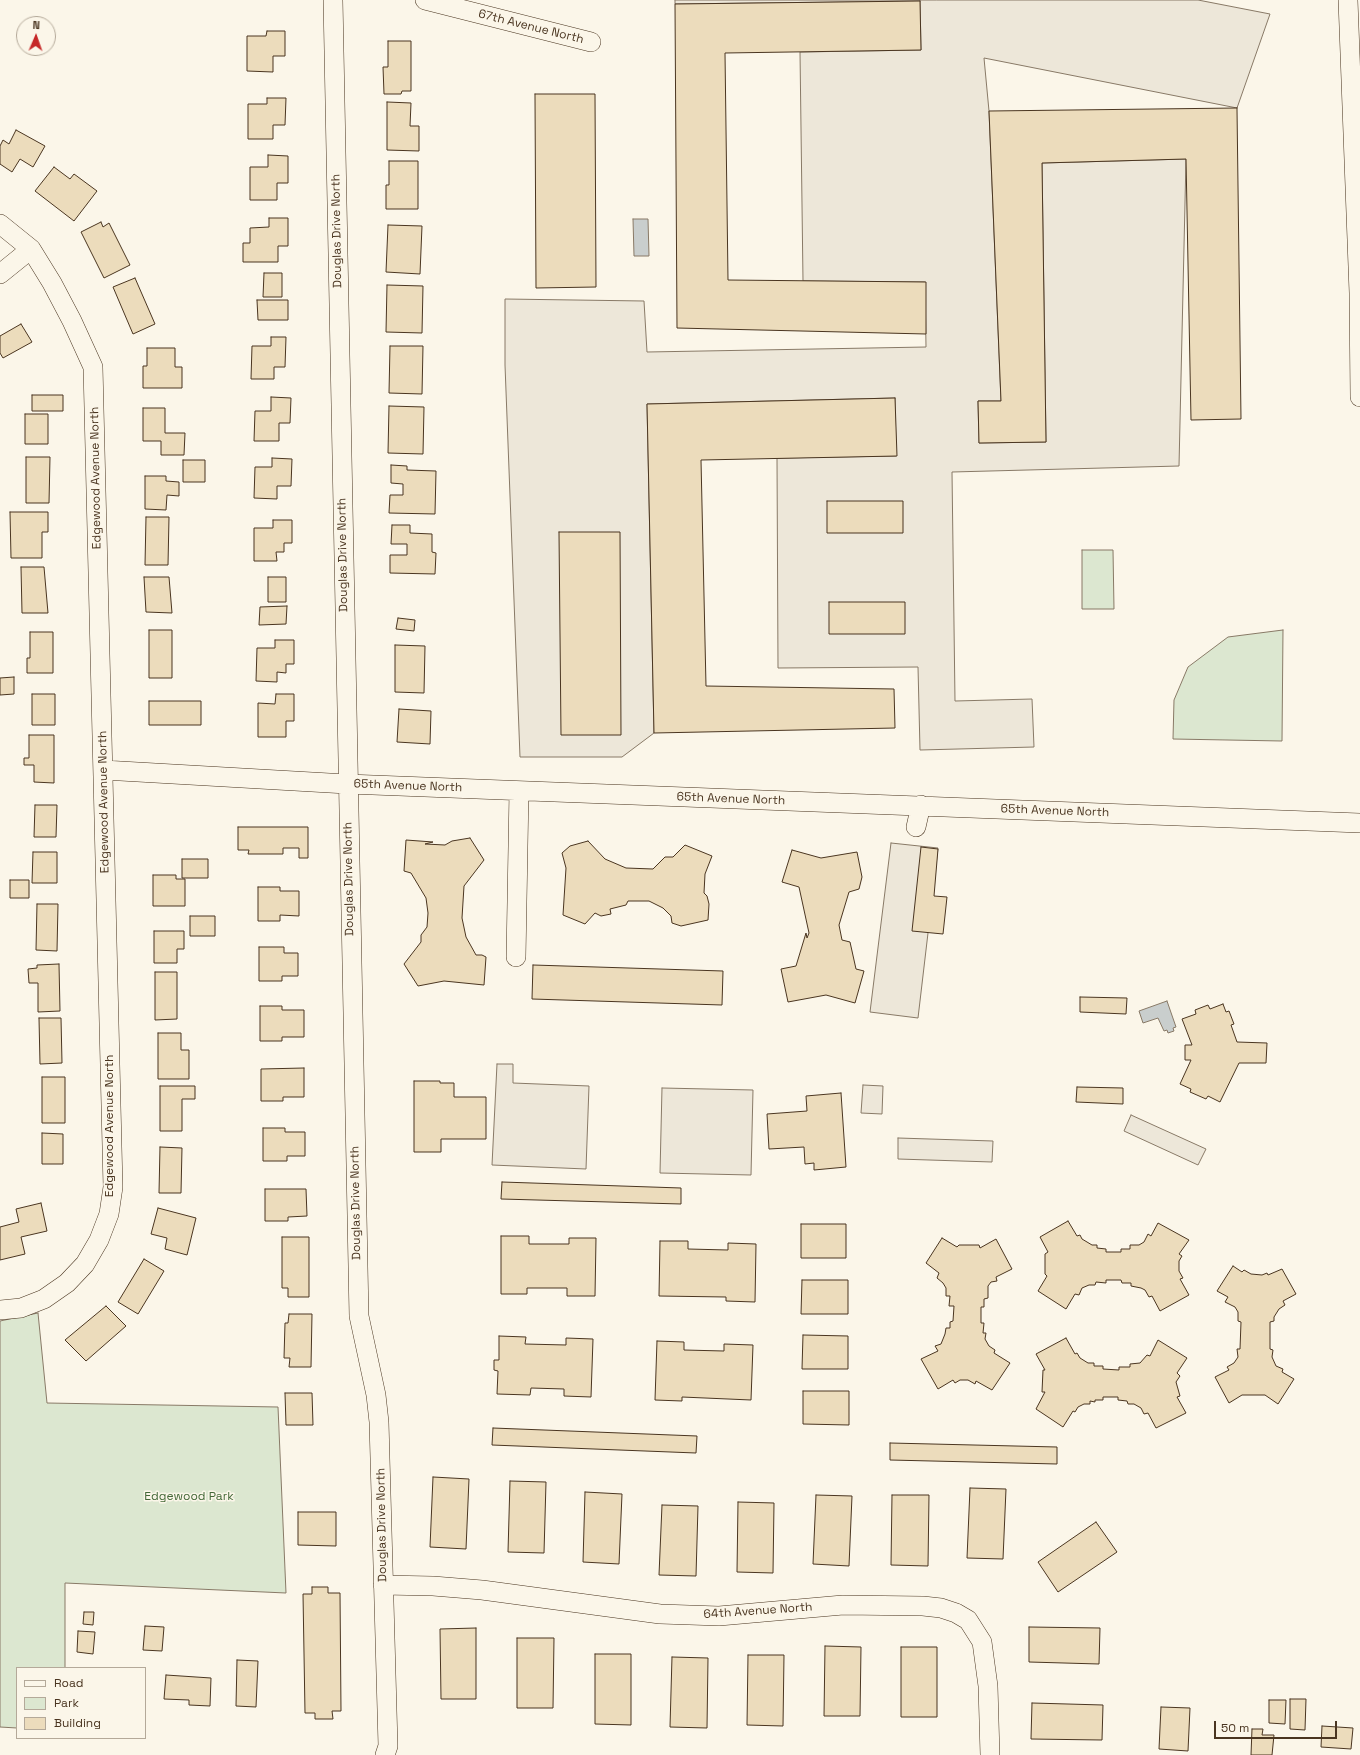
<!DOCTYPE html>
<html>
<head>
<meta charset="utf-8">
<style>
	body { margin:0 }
	#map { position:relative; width:1360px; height:1755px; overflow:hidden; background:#fbf6e9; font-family:"Space Grotesk",sans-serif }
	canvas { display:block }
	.legend { position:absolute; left:16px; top:1667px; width:130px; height:72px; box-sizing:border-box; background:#fbf6e9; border:1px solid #b4a999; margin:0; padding:5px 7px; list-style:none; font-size:12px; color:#4a3520 }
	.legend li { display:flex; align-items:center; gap:8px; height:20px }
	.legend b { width:20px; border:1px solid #b4a999 }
	.north { position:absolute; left:16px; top:16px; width:40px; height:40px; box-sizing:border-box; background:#fbf6e9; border:1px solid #b4a999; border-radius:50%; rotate:2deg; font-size:11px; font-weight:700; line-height:16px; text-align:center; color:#4a3520 }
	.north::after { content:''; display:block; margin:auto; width:14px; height:18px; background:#c62828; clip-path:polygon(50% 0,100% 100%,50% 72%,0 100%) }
	.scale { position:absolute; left:1214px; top:1721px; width:123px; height:18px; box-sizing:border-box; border:2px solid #4a3520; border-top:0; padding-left:5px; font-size:12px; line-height:14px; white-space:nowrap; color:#4a3520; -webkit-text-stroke:3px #fbf6e9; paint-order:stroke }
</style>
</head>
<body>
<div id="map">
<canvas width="1360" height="1755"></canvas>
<ul class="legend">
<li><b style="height:5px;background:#fbf6e9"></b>Road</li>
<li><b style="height:11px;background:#dce7d0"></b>Park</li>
<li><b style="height:11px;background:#ecdcbc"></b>Building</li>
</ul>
<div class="north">N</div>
<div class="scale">50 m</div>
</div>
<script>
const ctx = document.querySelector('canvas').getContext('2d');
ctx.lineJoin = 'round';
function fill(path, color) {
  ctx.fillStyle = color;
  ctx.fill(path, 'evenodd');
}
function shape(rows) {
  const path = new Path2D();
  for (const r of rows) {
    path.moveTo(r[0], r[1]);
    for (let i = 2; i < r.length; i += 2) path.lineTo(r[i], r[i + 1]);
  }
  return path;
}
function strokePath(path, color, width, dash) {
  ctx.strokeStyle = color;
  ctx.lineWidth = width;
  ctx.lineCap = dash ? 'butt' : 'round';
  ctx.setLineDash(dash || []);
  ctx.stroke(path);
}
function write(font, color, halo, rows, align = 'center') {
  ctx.font = font + ' "Space Grotesk",sans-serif';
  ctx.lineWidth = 3;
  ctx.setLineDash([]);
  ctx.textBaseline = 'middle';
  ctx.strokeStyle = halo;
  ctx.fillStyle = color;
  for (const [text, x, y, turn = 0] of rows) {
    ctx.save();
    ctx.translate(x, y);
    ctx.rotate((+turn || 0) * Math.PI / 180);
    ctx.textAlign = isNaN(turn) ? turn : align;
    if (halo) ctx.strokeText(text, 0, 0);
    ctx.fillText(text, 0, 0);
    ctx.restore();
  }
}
const green = shape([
	[1082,550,1113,550,1114,609,1082,609,1082,550],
	[1283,630,1282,741,1173,739,1174,700,1188,667,1228,637,1283,630],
	[38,1313,47,1403,278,1407,286,1593,65,1583,65,1668,17,1668,17,1728,0,1727,0,1321,38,1313]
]);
const parking = shape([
	[675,0,1198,0,1270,14,1237,108,984,58,989,111,1001,401,978,401,979,443,1046,442,1042,163,1186,159,1179,466,952,472,955,701,1032,699,1034,747,920,750,918,667,778,668,777,458,896,456,895,398,647,404,654,733,622,757,520,757,505,365,505,299,644,301,647,352,926,347,925,282,803,281,800,52,921,50,920,1,675,4,675,0],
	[891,843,938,848,918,1018,870,1012,891,843],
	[497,1064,513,1064,513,1083,589,1086,586,1169,492,1165,497,1064],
	[863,1085,883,1086,882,1114,861,1113,863,1085],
	[662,1088,753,1090,751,1175,660,1173,662,1088],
	[1131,1115,1206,1149,1198,1165,1124,1131,1131,1115],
	[898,1138,993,1141,992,1162,898,1159,898,1138]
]);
const water = shape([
	[633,219,648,219,649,256,634,256,633,219],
	[1167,1001,1176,1027,1173,1028,1174,1031,1168,1033,1167,1030,1164,1031,1158,1018,1143,1023,1139,1011,1167,1001]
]);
const building = shape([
	[920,1,921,50,725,53,728,280,926,282,926,334,677,328,675,4,920,1],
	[267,31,285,31,285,56,273,56,273,72,247,71,247,36,266,36,267,31],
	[388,41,411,41,411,91,402,91,401,94,384,94,383,67,388,67,388,41],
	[535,94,595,94,596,287,536,288,535,94],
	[267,98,286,98,285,125,273,125,273,139,248,139,248,104,267,104,267,98],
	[387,102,411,103,410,126,419,126,419,151,387,150,387,102],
	[1237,108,1241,419,1191,420,1186,159,1042,163,1046,442,979,443,978,401,1001,401,989,111,1237,108],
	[16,130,45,146,33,167,20,159,12,172,0,164,0,146,3,140,9,144,16,130],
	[268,155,288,156,288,183,277,183,277,200,250,200,250,167,268,167,268,155],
	[389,161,418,161,418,209,386,209,386,185,389,185,389,161],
	[54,167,70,179,74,174,97,191,74,221,35,191,54,167],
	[269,218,288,218,288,246,278,246,278,262,243,262,243,243,250,243,250,228,269,227,269,218],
	[101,222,103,227,109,223,130,265,104,278,81,232,101,222],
	[388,225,422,226,420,274,386,272,388,225],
	[264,273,282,273,282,297,263,297,264,273],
	[135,278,155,324,133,334,113,287,135,278],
	[387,285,423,286,422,333,386,332,387,285],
	[257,300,288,300,288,320,258,320,257,300],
	[21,324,32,342,3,358,0,353,0,336,21,324],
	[271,337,286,337,285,367,274,367,274,379,251,379,252,346,271,346,271,337],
	[390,346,423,346,422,394,389,393,390,346],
	[147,348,175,348,175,367,182,367,182,388,143,388,143,366,147,366,147,348],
	[32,395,63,395,63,411,32,411,32,395],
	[271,397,291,398,290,423,279,423,279,441,254,441,255,411,271,411,271,397],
	[895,398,897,456,701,460,706,686,894,689,895,728,654,733,647,404,895,398],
	[389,406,424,407,423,454,388,453,389,406],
	[143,408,165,408,165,433,185,433,184,455,161,455,161,441,143,441,143,408],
	[25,414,48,414,48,444,25,444,25,414],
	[26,457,50,457,49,503,26,503,26,457],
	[272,458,292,459,291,486,277,486,277,499,254,498,255,467,272,467,272,458],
	[183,460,205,460,205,482,183,482,183,460],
	[391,465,407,466,407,470,436,471,435,514,389,513,390,495,403,495,403,484,391,483,391,465],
	[145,476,166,476,166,481,179,482,179,496,167,495,166,510,145,509,145,476],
	[827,501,903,501,903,533,827,533,827,501],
	[10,512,48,512,48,532,42,532,42,558,11,558,10,512],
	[146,517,169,517,168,565,145,565,146,517],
	[273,520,292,520,292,543,284,543,284,552,276,552,277,561,254,561,254,528,273,528,273,520],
	[392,525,410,525,410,533,432,534,432,552,436,553,435,574,390,573,390,555,407,555,407,544,391,544,392,525],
	[559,532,620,532,621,735,561,735,559,532],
	[21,567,44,567,48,613,22,613,21,567],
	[144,577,169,577,172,613,146,612,144,577],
	[268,577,286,577,286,602,268,602,268,577],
	[829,602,905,602,905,634,829,634,829,602],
	[287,606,286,624,259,625,260,607,287,606],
	[398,618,415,620,414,631,396,629,398,618],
	[149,630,172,630,172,678,149,678,149,630],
	[30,632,53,632,53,673,27,673,27,658,30,658,30,632],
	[275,640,294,640,294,664,286,664,286,673,277,672,277,682,256,681,257,648,275,648,275,640],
	[395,645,425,646,424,693,395,692,395,645],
	[14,677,14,694,0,695,0,678,14,677],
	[32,694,55,694,55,725,32,725,32,694],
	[276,694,294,694,294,721,286,721,286,737,258,737,258,703,275,704,276,694],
	[149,701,201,701,201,725,149,725,149,701],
	[399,709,431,711,430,744,397,742,399,709],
	[29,735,54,735,54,783,34,782,34,765,24,765,24,758,29,758,29,735],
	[35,805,57,805,56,837,34,837,35,805],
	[238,827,308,827,308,858,299,858,299,848,283,848,283,854,248,854,249,850,238,850,238,827],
	[470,838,484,860,464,886,462,918,466,937,476,955,482,955,486,957,484,985,444,981,418,986,404,964,421,942,421,935,427,927,428,913,426,898,411,873,404,871,406,840,433,842,425,844,445,845,452,841,470,838],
	[588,841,605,859,626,868,653,869,665,857,673,857,685,845,712,856,705,874,704,893,707,896,709,904,708,920,681,926,672,923,671,916,663,908,649,901,628,901,626,905,610,909,611,914,601,916,595,913,585,924,563,915,566,868,562,853,570,846,588,841],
	[921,847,938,849,934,896,947,897,943,934,912,931,921,847],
	[792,850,821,858,857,852,862,877,859,889,849,892,839,925,842,940,850,942,856,969,864,971,855,1003,826,995,788,1002,781,969,796,966,806,933,807,938,809,933,799,887,782,882,792,850],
	[33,852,57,852,57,883,32,883,33,852],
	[182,859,208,859,208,878,182,878,182,859],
	[153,875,176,875,176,879,185,879,185,906,153,906,153,875],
	[10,880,29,880,29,898,10,898,10,880],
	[258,887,280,887,280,891,299,891,299,916,280,915,280,921,258,921,258,887],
	[37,904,58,904,57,951,36,950,37,904],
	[190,916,215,916,215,936,190,936,190,916],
	[154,931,184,931,184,949,177,949,177,963,154,963,154,931],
	[259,947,284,947,284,953,298,953,298,976,282,976,282,981,259,981,259,947],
	[59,964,60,1011,38,1012,38,983,29,983,28,969,37,968,37,965,59,964],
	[533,965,723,971,722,1005,532,999,533,965],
	[155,972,177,972,177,1019,155,1020,155,972],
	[1080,997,1127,998,1126,1014,1080,1012,1080,997],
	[1223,1004,1226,1012,1229,1011,1234,1024,1231,1025,1237,1042,1267,1043,1266,1063,1239,1063,1220,1102,1208,1096,1206,1099,1190,1092,1191,1089,1180,1084,1191,1060,1185,1060,1185,1045,1192,1045,1182,1019,1196,1014,1195,1010,1208,1005,1210,1009,1223,1004],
	[260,1006,282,1006,282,1010,304,1010,304,1037,282,1037,282,1041,260,1041,260,1006],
	[39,1018,61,1018,62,1063,40,1064,39,1018],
	[158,1033,181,1033,181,1050,189,1050,189,1079,158,1079,158,1033],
	[304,1068,304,1097,283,1097,283,1101,261,1101,261,1069,304,1068],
	[42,1077,65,1077,65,1123,42,1123,42,1077],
	[414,1081,440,1081,440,1083,454,1083,454,1097,486,1097,486,1139,441,1139,441,1152,414,1152,414,1081],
	[160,1086,195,1086,195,1099,182,1099,182,1131,160,1131,160,1086],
	[1077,1087,1123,1088,1123,1104,1076,1102,1077,1087],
	[841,1093,846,1167,814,1170,814,1163,805,1164,804,1147,769,1149,767,1114,807,1111,806,1096,841,1093],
	[263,1128,285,1128,285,1132,305,1132,305,1156,287,1156,287,1161,263,1161,263,1128],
	[42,1133,63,1134,63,1164,42,1164,42,1133],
	[160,1147,182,1148,181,1193,159,1193,160,1147],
	[502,1182,681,1188,681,1204,501,1199,502,1182],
	[265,1189,306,1189,307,1216,288,1217,288,1221,265,1221,265,1189],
	[41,1203,47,1231,21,1237,25,1254,0,1260,0,1227,19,1222,16,1209,41,1203],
	[158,1208,196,1218,187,1255,165,1249,167,1238,151,1234,158,1208],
	[1068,1221,1077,1236,1080,1235,1082,1239,1092,1245,1097,1245,1097,1248,1106,1249,1106,1252,1121,1252,1121,1249,1130,1249,1130,1245,1139,1245,1144,1242,1148,1234,1151,1236,1158,1223,1189,1240,1179,1254,1182,1256,1179,1261,1179,1271,1183,1278,1180,1279,1189,1295,1160,1311,1152,1296,1149,1297,1145,1290,1141,1288,1131,1286,1131,1283,1122,1283,1121,1280,1106,1280,1106,1283,1096,1282,1095,1285,1089,1285,1082,1288,1079,1295,1075,1294,1066,1309,1038,1291,1047,1276,1045,1274,1045,1254,1048,1252,1040,1237,1068,1221],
	[801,1224,846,1224,846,1258,801,1258,801,1224],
	[501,1236,529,1236,529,1244,569,1244,569,1238,596,1238,595,1296,567,1296,567,1288,527,1288,527,1294,501,1294,501,1236],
	[282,1237,309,1237,309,1297,288,1297,288,1288,282,1288,282,1237],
	[942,1238,957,1247,959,1245,979,1245,980,1248,996,1239,1012,1269,996,1277,997,1281,991,1282,988,1286,988,1298,984,1299,984,1307,981,1307,981,1323,984,1323,983,1333,986,1333,985,1339,989,1346,995,1350,994,1353,1010,1363,992,1390,976,1381,975,1384,968,1380,960,1380,955,1383,953,1380,938,1389,921,1359,938,1351,935,1346,941,1344,945,1334,946,1328,950,1328,950,1322,953,1321,954,1306,949,1306,950,1296,946,1296,946,1288,943,1283,937,1278,939,1273,926,1263,942,1238],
	[660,1241,688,1241,688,1249,728,1250,728,1243,756,1244,755,1302,726,1301,726,1297,659,1296,660,1241],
	[144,1259,164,1271,138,1314,118,1302,144,1259],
	[1233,1266,1242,1272,1244,1270,1251,1274,1262,1275,1267,1273,1268,1275,1282,1269,1296,1294,1283,1301,1285,1305,1279,1309,1274,1317,1274,1321,1270,1322,1270,1349,1273,1350,1272,1357,1276,1366,1283,1369,1282,1372,1294,1379,1278,1404,1265,1395,1242,1395,1229,1403,1215,1377,1229,1370,1227,1367,1234,1363,1238,1357,1237,1349,1240,1349,1241,1322,1238,1321,1238,1312,1235,1307,1225,1302,1228,1297,1217,1291,1233,1266],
	[802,1280,848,1280,848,1314,801,1314,802,1280],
	[106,1306,126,1326,86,1361,65,1340,106,1306],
	[289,1314,312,1314,311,1367,289,1367,290,1358,284,1358,285,1323,288,1323,289,1314],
	[803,1335,848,1336,848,1369,802,1369,803,1335],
	[499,1336,526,1337,525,1344,566,1345,566,1338,593,1339,591,1397,564,1396,564,1389,531,1388,530,1395,497,1394,498,1371,494,1370,494,1360,499,1360,499,1336],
	[1066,1338,1075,1354,1077,1353,1080,1358,1088,1363,1094,1363,1094,1366,1103,1366,1103,1369,1119,1370,1119,1367,1130,1367,1130,1364,1140,1363,1147,1355,1150,1356,1158,1340,1187,1358,1177,1373,1180,1376,1176,1382,1180,1396,1177,1397,1186,1413,1156,1428,1148,1413,1144,1414,1141,1408,1134,1404,1128,1404,1127,1401,1118,1400,1118,1397,1103,1397,1103,1400,1095,1400,1095,1402,1090,1401,1090,1404,1084,1404,1078,1407,1075,1412,1073,1411,1063,1427,1036,1409,1045,1392,1042,1392,1043,1370,1045,1370,1036,1354,1066,1338],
	[657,1341,684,1342,684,1350,724,1351,724,1344,753,1345,751,1400,682,1397,682,1401,655,1400,657,1341],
	[803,1391,849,1391,849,1425,803,1424,803,1391],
	[285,1393,312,1393,313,1425,286,1425,285,1393],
	[493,1428,697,1436,696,1453,492,1445,493,1428],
	[890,1443,1057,1447,1057,1464,890,1460,890,1443],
	[433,1477,469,1479,466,1549,430,1547,433,1477],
	[510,1481,546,1482,544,1553,508,1552,510,1481],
	[970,1488,1006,1489,1003,1559,967,1558,970,1488],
	[585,1492,622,1494,619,1564,583,1562,585,1492],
	[816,1495,852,1496,849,1566,813,1564,816,1495],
	[892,1495,929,1495,928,1566,891,1565,892,1495],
	[738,1502,774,1503,773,1573,737,1572,738,1502],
	[662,1505,698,1506,696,1576,659,1575,662,1505],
	[298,1512,336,1512,336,1546,298,1545,298,1512],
	[1096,1522,1117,1552,1058,1592,1038,1562,1096,1522],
	[312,1587,328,1587,328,1593,340,1593,341,1711,332,1711,333,1719,315,1719,315,1713,305,1713,303,1594,312,1594,312,1587],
	[84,1612,94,1612,93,1625,83,1624,84,1612],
	[145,1626,164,1627,162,1651,143,1650,145,1626],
	[1029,1627,1100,1628,1099,1664,1029,1662,1029,1627],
	[476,1628,476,1699,441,1699,440,1629,476,1628],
	[78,1631,95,1632,93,1654,77,1652,78,1631],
	[517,1638,554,1638,553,1708,517,1708,517,1638],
	[825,1646,861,1647,860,1716,824,1716,825,1646],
	[901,1647,937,1647,937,1717,901,1717,901,1647],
	[595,1654,631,1654,631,1725,595,1724,595,1654],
	[748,1655,784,1655,783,1726,747,1725,748,1655],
	[672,1657,708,1658,707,1728,670,1727,672,1657],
	[237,1660,258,1661,256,1707,236,1706,237,1660],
	[166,1675,211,1678,210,1706,189,1705,189,1700,164,1699,166,1675],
	[1290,1699,1306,1699,1305,1730,1290,1729,1290,1699],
	[1269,1700,1286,1700,1285,1724,1269,1723,1269,1700],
	[1032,1703,1103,1705,1102,1740,1031,1739,1032,1703],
	[1161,1707,1190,1708,1188,1751,1159,1749,1161,1707],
	[1322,1726,1353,1728,1351,1749,1321,1747,1322,1726],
	[1252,1729,1263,1729,1262,1735,1274,1735,1272,1755,1251,1755,1252,1729]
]);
const minor = shape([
	[333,0,359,1316,376,1395,379,1422,388,1746,385,1755],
	[425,0,591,42],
	[1348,0,1359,293,1360,397],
	[0,224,31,249,52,283,72,321,93,367,113,1187,109,1214,99,1240,85,1264,67,1283,44,1299,21,1308,0,1310],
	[0,274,31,249],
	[103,770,347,784,1360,823],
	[916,827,921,805],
	[516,957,519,791],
	[383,1585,433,1586,482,1590,660,1614,719,1616,843,1605,923,1606,941,1608,956,1613,968,1620,982,1642,988,1686,990,1755]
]);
const streetNames = [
	["67th Avenue North",531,27,14],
	["Douglas Drive North",337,231,-91],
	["Edgewood Avenue North",96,478,-91],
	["Douglas Drive North",343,555,-91],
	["65th Avenue North",408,786,2],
	["65th Avenue North",731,799,2],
	["Edgewood Avenue North",104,802,-91],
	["65th Avenue North",1055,811,2],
	["Douglas Drive North",349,879,-91],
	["Edgewood Avenue North",110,1126,-90],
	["Douglas Drive North",356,1203,-91],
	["Douglas Drive North",382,1525,-91],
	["64th Avenue North",758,1611,-4]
];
const parkNames = [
	["Edgewood Park",189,1497]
];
fill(green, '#dce7d0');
strokePath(green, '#887966', 1);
fill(parking, '#ede7d9');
strokePath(parking, '#887966', 1);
fill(water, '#c9cecd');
strokePath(water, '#887966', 1);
fill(building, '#ecdcbc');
strokePath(building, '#4a3520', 1);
strokePath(minor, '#4a3520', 20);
strokePath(minor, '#fbf6e9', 19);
write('12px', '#4a3520', '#fbf6e9', streetNames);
write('12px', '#436837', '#fbf6e9', parkNames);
</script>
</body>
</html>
